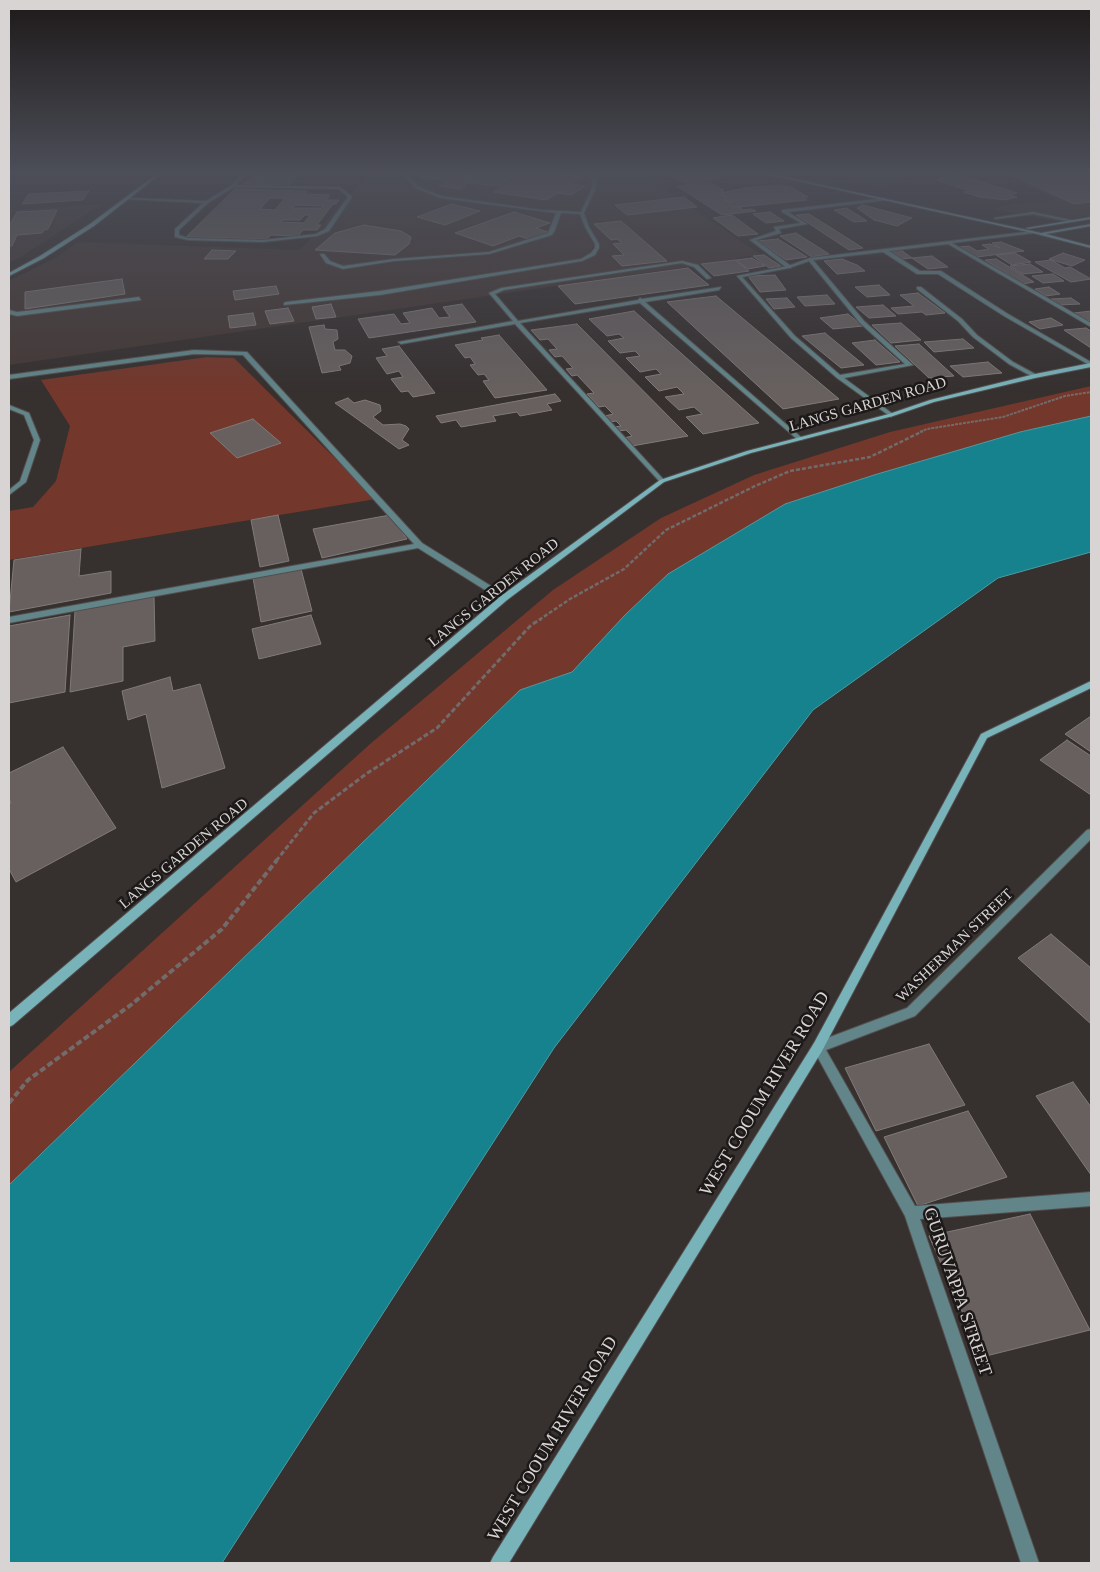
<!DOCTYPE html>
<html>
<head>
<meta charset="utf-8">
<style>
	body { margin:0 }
	#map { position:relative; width:1100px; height:1572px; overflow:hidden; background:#36302f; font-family:Georgia,serif }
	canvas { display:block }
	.frame { position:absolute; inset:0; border:10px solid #d7d4d3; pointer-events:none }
</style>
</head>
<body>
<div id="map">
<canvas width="1100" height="1572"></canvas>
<div class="frame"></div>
</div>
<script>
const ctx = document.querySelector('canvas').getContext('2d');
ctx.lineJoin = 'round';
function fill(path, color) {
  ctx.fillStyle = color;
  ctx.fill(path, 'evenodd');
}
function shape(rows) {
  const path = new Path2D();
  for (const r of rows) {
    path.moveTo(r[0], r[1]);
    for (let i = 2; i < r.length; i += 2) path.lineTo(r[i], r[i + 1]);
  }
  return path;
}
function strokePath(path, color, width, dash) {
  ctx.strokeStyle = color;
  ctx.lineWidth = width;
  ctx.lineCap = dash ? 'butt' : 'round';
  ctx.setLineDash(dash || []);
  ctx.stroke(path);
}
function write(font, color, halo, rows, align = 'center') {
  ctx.font = font + ' Georgia,serif';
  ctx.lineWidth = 5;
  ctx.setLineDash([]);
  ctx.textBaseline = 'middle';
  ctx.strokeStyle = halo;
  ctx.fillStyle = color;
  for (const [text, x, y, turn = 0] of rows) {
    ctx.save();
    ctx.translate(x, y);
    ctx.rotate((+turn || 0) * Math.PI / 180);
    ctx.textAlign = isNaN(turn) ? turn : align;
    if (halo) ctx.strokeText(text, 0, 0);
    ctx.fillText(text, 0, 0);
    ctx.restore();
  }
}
const built = shape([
	[369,173,640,173,760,254,694,266,9,365,9,281,57,257,78,242,300,250],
	[817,173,918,173,886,187],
	[1001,173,1091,173,1091,215,1056,221,992,209,1013,204,1059,200],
	[102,204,19,258,9,262,9,210]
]);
const green = shape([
	[207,357,234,358,376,499,9,560,9,511,33,507,56,481,70,426,41,380],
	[1091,386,1091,416,1020,432,874,475,785,504,668,574,625,615,572,672,520,690,9,1185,9,1072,370,744,553,590,661,518,754,475,890,432]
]);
const water = shape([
	[1091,416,1091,552,998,578,813,710,554,1048,222,1563,9,1563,9,1185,520,690,572,672,625,615,668,574,785,504,874,475,1020,432,1091,416]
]);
const building = shape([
	[256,173,301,173,289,185,244,184,256,173],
	[426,173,488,175,518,173,500,186,468,183,460,189,439,186,447,181,419,177,426,173],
	[525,173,585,175,571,184,585,186,571,195,558,193,546,200,494,192,525,173],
	[695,173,711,173,722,178,686,183,670,176,695,173],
	[1008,173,1088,173,1091,175,1091,202,1074,204,1008,173],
	[960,175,1017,193,1009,195,1017,197,1006,200,979,197,964,192,969,191,937,180,941,179,939,178,960,175],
	[708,182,724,190,720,190,724,192,719,194,727,197,724,200,735,203,743,210,752,209,756,211,722,215,677,186,708,182],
	[780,185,791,187,808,197,802,197,807,200,739,207,724,200,727,197,719,195,722,193,745,188,780,185],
	[235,189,307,191,305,194,330,195,326,200,339,200,336,204,333,204,317,225,321,225,317,230,303,230,298,236,271,235,267,239,186,237,235,189],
	[270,198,285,198,275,210,260,209,270,198],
	[295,205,324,206,322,208,293,208,295,205],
	[305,215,310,215,304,223,280,222,282,220,300,220,305,215],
	[89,191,83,200,22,204,29,194,89,191],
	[684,197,697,207,627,215,615,205,684,197],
	[452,204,480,211,445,225,417,217,452,204],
	[863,205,912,218,897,226,874,220,857,208,863,205],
	[847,208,867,221,854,222,834,210,847,208],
	[57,210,48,229,44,230,42,233,17,235,12,246,9,246,9,226,17,212,57,210],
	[514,212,550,223,536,228,548,232,529,239,519,236,493,246,455,233,514,212],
	[770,212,784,221,766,223,753,214,770,212],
	[809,214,863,248,849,250,796,215,809,214],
	[732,215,758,234,738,236,713,218,732,215],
	[621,221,667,261,622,266,612,256,624,255,613,244,622,243,617,239,611,240,594,224,621,221],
	[364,225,401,231,411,237,409,244,395,255,315,250,335,233,364,225],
	[796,233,829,254,812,257,780,236,796,233],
	[778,239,807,257,786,260,758,241,778,239],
	[1001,242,1024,251,977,257,959,247,969,246,977,251,989,249,982,245,990,244,1000,248,992,243,1001,242],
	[212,250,236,251,228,259,204,259,212,250],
	[901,250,912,258,902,259,891,251,901,250],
	[1015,253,1031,262,1012,265,996,255,1015,253],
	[1063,253,1085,260,1072,266,1049,259,1063,253],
	[764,255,781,266,769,268,753,256,764,255],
	[932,256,948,267,928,269,912,258,932,256],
	[752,258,765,266,748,269,736,260,752,258],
	[842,259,857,265,865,271,837,274,824,261,842,259],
	[996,259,1034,282,1023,284,985,260,996,259],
	[735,260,749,271,714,276,701,264,735,260],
	[1051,260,1065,268,1070,267,1091,279,1071,282,1035,262,1051,260],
	[1030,264,1043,272,1023,274,1010,266,1030,264],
	[688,268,709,285,575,304,558,286,688,268],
	[1053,274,1064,281,1043,283,1032,276,1053,274],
	[775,275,786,290,760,292,748,276,775,275],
	[122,279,125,294,25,309,25,292,122,279],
	[879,285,890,295,867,297,855,287,879,285],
	[276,286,279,294,235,300,233,291,276,286],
	[1049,287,1060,294,1046,296,1035,289,1049,287],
	[918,293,945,313,926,315,922,312,898,314,891,308,914,306,900,295,918,293],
	[827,295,835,304,805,306,797,297,827,295],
	[716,296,839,399,783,409,667,302,716,296],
	[787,298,795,307,774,309,766,299,787,298],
	[1071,298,1080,304,1059,305,1051,299,1071,298],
	[331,304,336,317,316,319,312,307,331,304],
	[462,304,476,322,369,338,358,319,394,314,401,324,410,323,403,313,432,308,439,318,450,317,443,307,462,304],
	[883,305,896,316,869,318,856,307,883,305],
	[288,308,294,321,270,324,265,311,288,308],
	[634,311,759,423,703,434,686,417,702,414,694,407,679,410,665,397,684,394,677,387,659,391,645,377,661,374,656,369,640,372,626,358,640,356,635,351,620,353,608,341,624,338,619,334,607,336,589,319,634,311],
	[1091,311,1091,320,1086,321,1074,313,1091,311],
	[253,313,256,325,230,328,228,316,253,313],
	[848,314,863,326,833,329,820,318,848,314],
	[1051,318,1063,325,1040,329,1029,322,1051,318],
	[901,323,921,340,891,343,872,325,901,323],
	[577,324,688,436,632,446,624,438,632,436,626,430,618,431,614,427,621,426,616,421,610,422,605,416,613,414,605,406,599,407,587,394,594,393,577,375,572,376,566,369,573,368,562,356,555,357,549,350,557,349,548,339,540,340,531,330,577,324],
	[324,325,325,329,337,330,338,339,333,342,335,350,345,350,352,356,350,363,339,366,341,370,322,373,309,327,324,325],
	[1086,328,1091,331,1091,348,1064,330,1086,328],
	[825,333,864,365,841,368,802,336,825,333],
	[499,335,547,390,495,398,483,381,489,380,484,374,478,375,470,365,475,364,470,357,465,358,455,345,483,340,481,338,499,335],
	[963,339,974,348,934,352,924,342,963,339],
	[875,340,900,362,876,365,852,343,875,340],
	[919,344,954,376,929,378,895,346,919,344],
	[399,346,435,393,413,397,408,391,401,392,391,379,403,377,399,371,387,374,376,358,387,356,382,349,399,346],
	[988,362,1002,373,963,377,950,366,988,362],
	[555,394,561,401,547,404,552,410,520,416,517,412,493,416,496,421,461,427,456,420,441,423,436,416,555,394],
	[348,398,354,403,365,400,380,405,381,411,373,417,383,425,400,424,406,426,409,429,402,440,409,445,399,449,335,403,348,398],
	[253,419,281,443,237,458,210,433,253,419],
	[278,515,289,561,260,567,251,520,278,515],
	[390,515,407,539,322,558,313,529,390,515],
	[81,549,79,576,111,571,111,593,9,612,14,560,81,549],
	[301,569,312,611,261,622,253,578,301,569],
	[154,596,155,641,123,647,123,681,70,692,75,611,154,596],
	[70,615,65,692,9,703,9,626,70,615],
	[311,615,321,644,259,659,252,629,311,615],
	[170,677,173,691,200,684,225,768,162,788,146,714,128,720,122,691,170,677],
	[1091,716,1091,752,1065,734,1091,716],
	[1067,740,1091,756,1091,795,1040,760,1067,740],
	[63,747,116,828,16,882,9,869,9,804,11,803,9,799,9,773,63,747],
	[1051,934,1091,968,1091,1024,1018,958,1051,934],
	[929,1044,965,1105,876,1131,845,1068,929,1044],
	[1073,1082,1091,1107,1091,1175,1036,1096,1073,1082],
	[968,1111,1007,1177,918,1206,884,1137,968,1111],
	[1030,1214,1090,1330,982,1357,929,1236,1030,1214]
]);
const pathFar3 = shape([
	[920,432,927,429,1003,417,1065,396,1091,392]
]);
const pathFar2 = shape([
	[539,620,570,599,624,569,666,530,755,486,790,471,870,457,923,431]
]);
const pathFar1 = shape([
	[276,861,314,813,366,774,437,728,531,625,541,619]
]);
const path = shape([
	[9,1103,28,1080,132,1004,222,929,277,860]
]);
const lane = shape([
	[243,173,247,173,236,185,340,187,352,197,329,231,317,236,263,242,188,240,175,237,175,229,203,203,125,199,127,198,206,201,232,185,243,173],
	[234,187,339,189,348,197,325,229,316,234,263,240,188,238,179,235,179,230,208,203,234,187],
	[402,173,406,173,417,186,442,196,541,210,581,212,592,188,593,173,597,173,596,188,584,213,589,227,599,244,599,248,595,255,582,261,380,295,284,305,284,303,286,302,380,291,581,259,591,253,595,248,595,244,585,227,580,214,561,213,555,230,552,235,489,254,394,261,343,269,326,263,320,254,324,254,330,261,343,266,394,259,489,252,548,233,556,213,440,198,415,188,402,173],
	[886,198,887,200,788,212,807,224,779,229,781,233,756,240,791,266,791,268,787,268,750,240,776,231,774,227,801,223,782,212,782,210,886,198],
	[1033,212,1071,220,1073,221,1071,222,1033,214,996,219,994,218,1033,212],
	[682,261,698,265,711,278,707,279,694,267,682,263,504,290,495,294,518,321,638,300,640,298,642,299,721,287,719,290,645,302,802,438,802,440,798,440,640,303,520,323,664,480,665,481,662,483,660,482,515,324,401,344,398,342,513,321,489,293,501,288,682,261],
	[139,297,141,300,17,316,9,314,9,310,17,312,139,297],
	[9,405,29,413,40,440,26,482,9,495,9,490,20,481,34,440,24,415,9,409,9,405]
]);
const street = shape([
	[1033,231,1035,233,952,243,1091,323,1091,327,948,244,889,251,920,271,941,271,1008,314,1091,362,1091,366,1004,316,938,274,917,274,883,252,813,260,864,321,913,365,844,378,893,414,894,415,891,417,837,378,791,338,737,276,788,266,810,258,1033,231],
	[809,261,860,323,905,364,840,375,795,336,742,277,789,268,809,261],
	[917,287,921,287,962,319,977,335,1013,362,1037,375,1037,377,1033,377,1009,364,973,337,958,321,917,289,917,287],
	[194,350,247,352,422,543,507,596,507,600,501,600,418,548,9,623,9,617,414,544,243,355,194,354,9,379,9,375,194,350],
	[1091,829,1091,839,915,1016,826,1050,915,1206,1091,1192,1091,1206,920,1219,1039,1563,1021,1563,905,1216,812,1047,814,1043,907,1008,1087,830,1091,829]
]);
const secondary = shape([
	[158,173,162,173,94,226,44,258,9,276,9,273,40,256,90,224,158,173],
	[761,173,768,173,1041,233,1091,224,1091,226,1046,234,1091,246,1091,248,1033,233,761,173],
	[1091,217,1091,219,1028,229,1026,228,1091,217],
	[1091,363,1091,367,1035,378,934,402,893,416,751,453,664,482,507,600,13,1025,9,1027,9,1013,501,596,660,480,747,451,889,414,930,400,1035,374,1091,363],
	[1091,681,1091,688,987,738,822,1051,509,1563,490,1563,493,1557,814,1043,981,734,1091,681]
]);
const streetNames = [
	["LANGS GARDEN ROAD",868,405,-16],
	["LANGS GARDEN ROAD",494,593,-39],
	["LANGS GARDEN ROAD",184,854,-40],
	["WASHERMAN STREET",955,946,-44]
];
const nearStreetnames = [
	["WEST COOUM RIVER ROAD",765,1094,-59],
	["GURUVAPPA STREET",957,1292,71],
	["WEST COOUM RIVER ROAD",553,1439,-59]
];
fill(built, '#443835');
fill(green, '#74372b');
fill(water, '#15828d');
strokePath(water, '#4f9ba2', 1);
fill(building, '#67605f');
strokePath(building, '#817a79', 1);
strokePath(lane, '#534e4d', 2);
strokePath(street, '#534e4d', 2);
strokePath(secondary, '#534e4d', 2);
strokePath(pathFar3, '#716c6b', 2, [3, 1]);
strokePath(pathFar2, '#716c6b', 2.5, [4, 2]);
strokePath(pathFar1, '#716c6b', 3, [5, 2.5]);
strokePath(path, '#716c6b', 4, [6, 3]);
fill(lane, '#618589');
fill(street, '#618589');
fill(secondary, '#79b3ba');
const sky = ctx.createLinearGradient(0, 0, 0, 393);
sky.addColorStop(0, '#1e1a1a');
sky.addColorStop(0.44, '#4c4e58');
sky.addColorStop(1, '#4c4e5800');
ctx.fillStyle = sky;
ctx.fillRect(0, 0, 1100, 393);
write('15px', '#d7d4d3', '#1c1918', streetNames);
write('18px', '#d7d4d3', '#1c1918', nearStreetnames);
</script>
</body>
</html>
